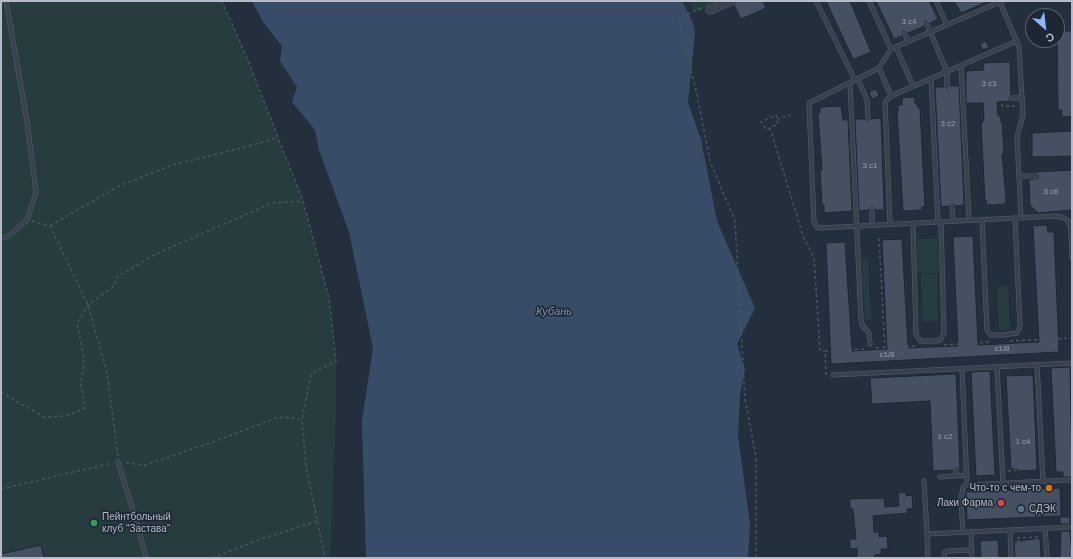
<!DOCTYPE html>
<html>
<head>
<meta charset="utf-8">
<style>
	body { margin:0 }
	#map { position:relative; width:1073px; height:559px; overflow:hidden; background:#242f3e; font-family:Helvetica,sans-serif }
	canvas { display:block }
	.frame { position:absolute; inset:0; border:2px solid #b4bcc9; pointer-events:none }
	.north { position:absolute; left:1025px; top:8px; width:40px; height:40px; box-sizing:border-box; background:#1d2633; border:1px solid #59626f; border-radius:50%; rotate:152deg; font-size:11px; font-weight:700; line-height:16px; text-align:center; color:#b4bcc9 }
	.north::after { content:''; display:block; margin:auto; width:14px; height:18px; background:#8ab4f8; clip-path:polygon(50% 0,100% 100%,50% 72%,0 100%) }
</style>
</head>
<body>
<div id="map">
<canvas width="1073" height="559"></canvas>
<div class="frame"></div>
<div class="north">С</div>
</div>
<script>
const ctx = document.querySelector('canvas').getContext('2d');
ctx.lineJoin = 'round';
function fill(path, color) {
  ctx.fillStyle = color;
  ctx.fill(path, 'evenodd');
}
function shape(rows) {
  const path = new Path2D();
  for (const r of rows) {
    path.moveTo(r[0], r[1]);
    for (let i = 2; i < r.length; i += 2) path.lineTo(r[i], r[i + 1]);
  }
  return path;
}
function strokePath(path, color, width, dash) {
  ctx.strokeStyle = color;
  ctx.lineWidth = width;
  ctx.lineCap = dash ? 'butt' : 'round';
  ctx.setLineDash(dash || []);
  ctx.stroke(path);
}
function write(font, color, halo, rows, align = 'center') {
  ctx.font = font + ' Helvetica,sans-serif';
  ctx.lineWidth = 3;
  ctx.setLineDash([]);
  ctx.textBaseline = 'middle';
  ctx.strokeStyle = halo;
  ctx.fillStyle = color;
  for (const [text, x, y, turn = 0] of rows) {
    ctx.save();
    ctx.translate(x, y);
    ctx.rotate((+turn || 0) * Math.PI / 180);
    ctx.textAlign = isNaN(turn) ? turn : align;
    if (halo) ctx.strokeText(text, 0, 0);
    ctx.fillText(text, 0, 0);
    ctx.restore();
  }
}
const green = shape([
	[1,1,222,1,245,53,303,201,329,298,336,361,336,415,330,558,1,558],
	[689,1,720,1,695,13],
	[938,238,939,273,918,273,917,239],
	[862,258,868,258,871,319,865,320],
	[937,274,938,321,922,322,921,274],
	[1008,286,1010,330,999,330,997,287]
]);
const water = shape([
	[252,1,682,1,693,23,695,33,688,103,701,139,717,221,755,308,737,344,745,370,740,393,738,436,750,524,748,558,366,558,362,421,373,348,349,232,319,150,315,130,292,102,297,87,280,61,282,46,263,22]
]);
const building = shape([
	[736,1,763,1,766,8,741,19,734,5,736,1],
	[826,1,850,1,871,52,854,59,852,57,826,1],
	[876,1,929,1,938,19,930,23,925,21,924,26,908,33,903,31,902,36,894,39,876,1],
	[954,1,989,1,961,13,954,1],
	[1057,31,1072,31,1072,116,1062,117,1062,110,1058,110,1057,31],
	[986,41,989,47,983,50,980,44,986,41],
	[1010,62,1011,95,1009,98,1011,101,997,102,998,116,1000,116,1001,122,1002,122,1004,154,1002,154,1006,199,1005,204,987,205,986,200,985,201,981,122,983,122,984,117,983,103,966,103,966,71,984,70,983,63,1010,62],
	[950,86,959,86,964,205,956,206,952,203,949,206,941,207,935,87,944,87,947,90,950,86],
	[876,89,879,96,872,99,869,92,876,89],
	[915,97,915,104,917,104,918,108,920,108,925,206,922,207,922,210,903,211,897,111,898,111,898,105,902,105,902,98,915,97],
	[841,106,843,120,848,120,852,211,824,213,824,205,822,205,820,170,822,170,818,113,820,113,820,107,841,106],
	[881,118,884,210,876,210,872,207,868,210,859,211,855,119,864,119,868,122,871,119,881,118],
	[1072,131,1072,156,1032,157,1032,133,1072,131],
	[1072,170,1072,210,1038,213,1030,205,1029,180,1038,178,1038,175,1035,172,1072,170],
	[1047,225,1048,232,1054,232,1059,352,831,364,826,243,845,242,852,351,887,349,882,240,902,239,908,348,958,346,953,237,973,236,978,345,1039,342,1033,226,1047,225],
	[1070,367,1072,477,1063,477,1063,472,1056,472,1051,368,1070,367],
	[990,371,995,475,976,476,971,372,990,371],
	[956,374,960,469,956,467,953,470,933,471,930,401,872,404,870,378,956,374],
	[1033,375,1037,470,1018,471,1018,469,1011,469,1006,376,1033,375],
	[1060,488,1061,516,967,520,966,492,1060,488],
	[906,492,906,496,912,495,913,509,907,509,908,513,873,516,874,532,879,532,879,537,887,536,888,549,881,549,881,554,875,555,874,558,857,558,857,548,850,549,850,539,856,539,853,509,850,509,850,499,884,498,885,507,899,506,898,493,906,492],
	[1060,517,1070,517,1070,524,1060,524,1060,517],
	[1061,531,1070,531,1072,558,1060,558,1061,531],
	[1040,538,1041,558,1015,558,1014,542,1040,538],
	[998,540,999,558,981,558,980,541,998,540],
	[41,545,44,558,1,558,1,554,41,545]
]);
const path = shape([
	[222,1,245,53,303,201,329,298,336,361,311,374,302,420],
	[701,8,679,18,696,90,710,161,735,221,745,399,756,457,756,558],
	[1002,104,1002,106,1016,106],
	[777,119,790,115],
	[770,128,767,130,761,122,776,115,778,124,770,128,804,239,814,257,820,351,825,351],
	[32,221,50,226,88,305,107,373,118,456],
	[50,226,119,186,172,165,242,148,277,138],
	[879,238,885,348],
	[1010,341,1072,338],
	[944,345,990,342],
	[876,348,916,346],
	[826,375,825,351,864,349],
	[1,392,44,417,66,416,85,408,81,385,84,359,77,323,88,305,114,286,117,277,156,254,272,203,303,201],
	[126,463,145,465,216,441,276,418,288,417,302,420,306,466,325,558],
	[1008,471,1018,470],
	[1,489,112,463],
	[1017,538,1039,537],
	[1017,541,1022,540],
	[212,558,261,539,317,521]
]);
const service = shape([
	[816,1,855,80],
	[869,1,891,49],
	[936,1,947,25],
	[1002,1,891,49,879,68,809,103,814,222,817,227,819,228,1056,216,1064,218,1069,222,1071,229,1072,258],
	[1000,2,1019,47,1023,115,1017,137,1021,218],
	[927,24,947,72,947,87],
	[905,34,908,42],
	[896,47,913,86],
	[961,65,969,220],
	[879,68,891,96],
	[931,78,938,222],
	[858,79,867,100,868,119],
	[850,83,861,320,862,325,869,333,870,344],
	[1012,98,1022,98],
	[1019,176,1035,176],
	[952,206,953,221],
	[872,210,872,225],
	[982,220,987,330,991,335,1002,335,1017,333,1020,327,1015,218],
	[913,223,916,334,920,341,937,341,941,339,944,333,941,222],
	[890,224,885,102,891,96,1017,41],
	[1,239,10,235,27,220,36,192,27,121,6,1],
	[1037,365,1043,481],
	[997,367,1003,483],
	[962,368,967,485,1072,480],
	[833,375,1072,363],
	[118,462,138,527,146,558],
	[956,470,956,476],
	[940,477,967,475],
	[924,481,927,534,1072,527],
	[1045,528,1047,558],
	[1010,530,1011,558],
	[963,532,961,499,963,487,967,485],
	[971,532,972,558],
	[927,534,928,558],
	[944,558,944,553,948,551,971,550]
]);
const minor = shape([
	[710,10,731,1]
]);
const markers = [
	[1049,488,4,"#e8710a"],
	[1001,503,4,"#e0444e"],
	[1021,509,4,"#5c6f8a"],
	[94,523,4,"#2e9e5b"]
];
const numberNames = [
	["3 c4",909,22],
	["3 c3",989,84],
	["3 с2",948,124],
	["3 с1",870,166],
	["3 с6",1051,192],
	["с1/8",1002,349],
	["с1/8",887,355],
	["1 с2",945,437],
	["1 с4",1023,442]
];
const poiNames = [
	["Что-то с чем-то",1041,488],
	["Лаки Фарма",993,503],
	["СДЭК",1029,509,"left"],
	["Пейнтбольный",102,517,"left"],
	["клуб \"Застава\"",102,529,"left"]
];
const waterNames = [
	["Кубань",554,312]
];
fill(green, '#263c3f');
fill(water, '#394c67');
fill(building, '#455162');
strokePath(building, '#1f2835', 1);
strokePath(service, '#565f6c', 5);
strokePath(minor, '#565f6c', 9);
strokePath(path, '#44595c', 1.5, [3, 3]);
strokePath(service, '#38414e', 4);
strokePath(minor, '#38414e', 8);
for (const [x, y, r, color] of markers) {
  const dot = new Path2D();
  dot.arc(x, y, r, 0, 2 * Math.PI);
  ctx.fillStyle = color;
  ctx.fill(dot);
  strokePath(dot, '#1d2633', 1.5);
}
write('8px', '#98a1af', null, numberNames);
write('10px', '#b4bcc9', '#1d2633', poiNames, 'right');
write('italic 11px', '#7c92b1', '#1d2633', waterNames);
</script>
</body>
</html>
